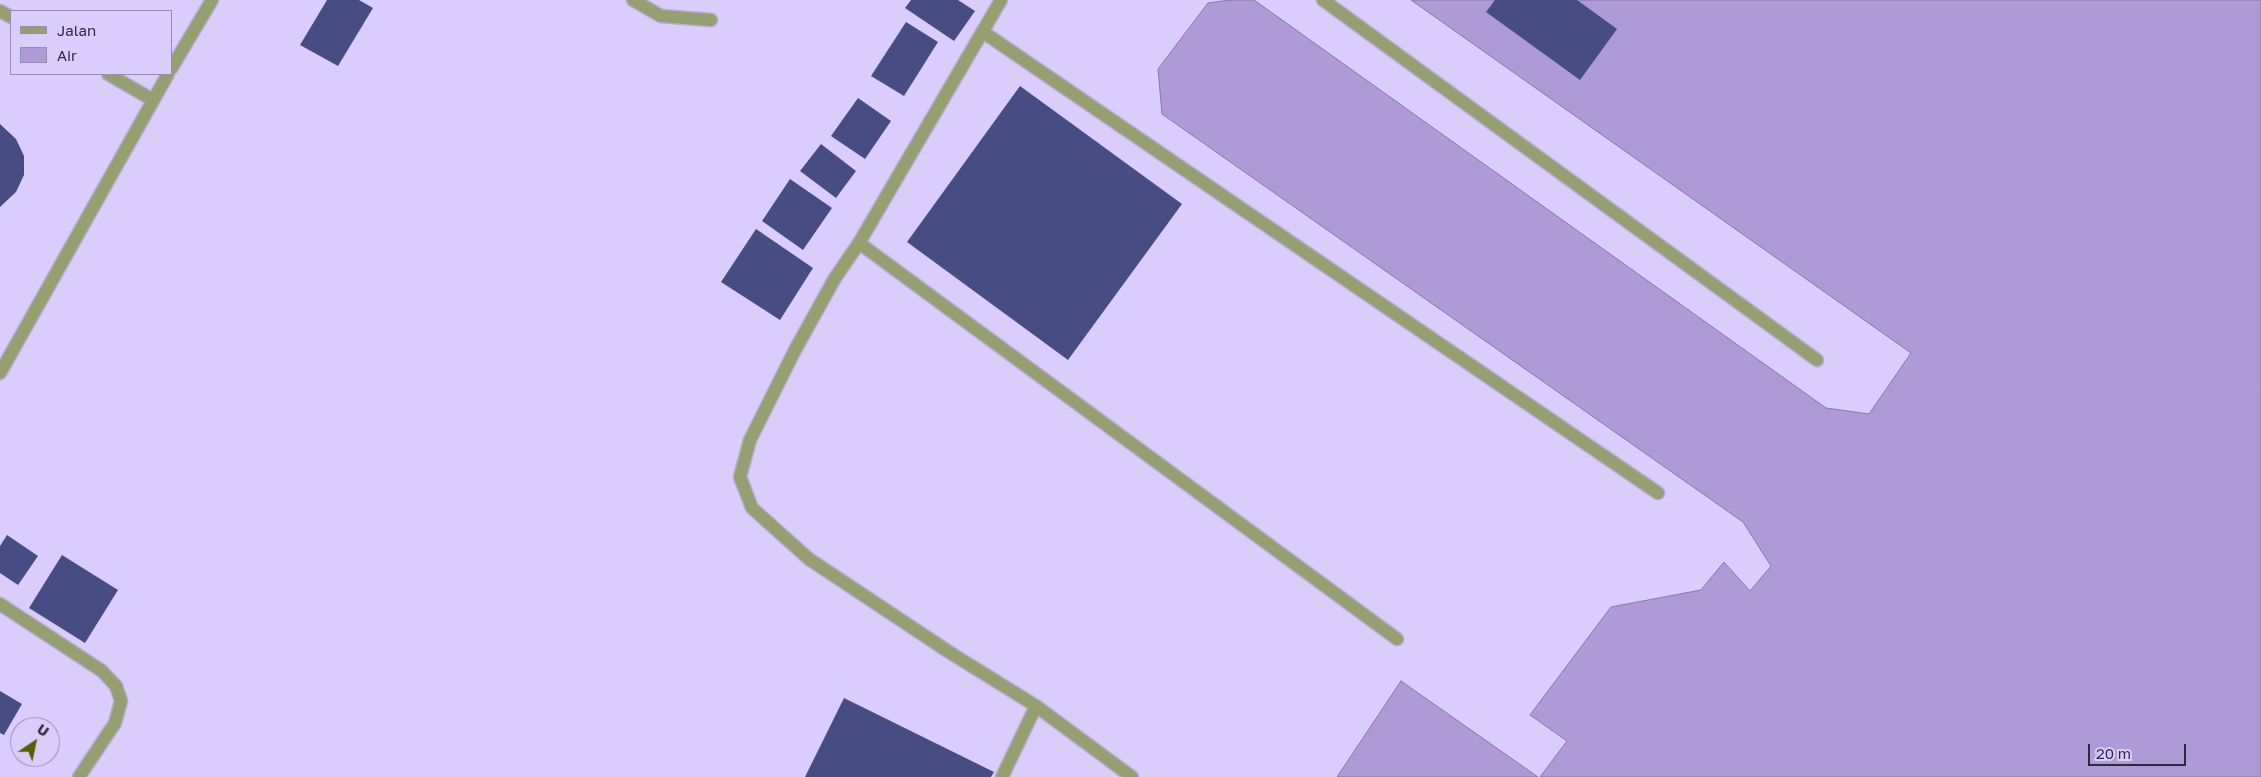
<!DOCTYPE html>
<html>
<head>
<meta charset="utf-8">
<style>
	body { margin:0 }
	#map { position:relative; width:2261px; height:777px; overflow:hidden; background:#dacdfc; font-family:"Golos Text",sans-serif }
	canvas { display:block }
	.legend { position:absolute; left:10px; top:10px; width:162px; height:65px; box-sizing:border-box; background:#dacdfc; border:1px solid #968caf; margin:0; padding:6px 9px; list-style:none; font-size:15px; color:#2f2a3b }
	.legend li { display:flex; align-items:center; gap:10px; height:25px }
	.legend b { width:25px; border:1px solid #968caf }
	.north { position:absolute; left:10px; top:717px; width:50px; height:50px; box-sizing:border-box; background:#dacdfc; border:1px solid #968caf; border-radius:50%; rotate:34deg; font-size:14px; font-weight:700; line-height:20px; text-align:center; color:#2f2a3b }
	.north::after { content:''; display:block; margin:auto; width:18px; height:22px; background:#536000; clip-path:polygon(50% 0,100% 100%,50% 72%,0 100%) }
	.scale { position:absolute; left:2088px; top:744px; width:98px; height:22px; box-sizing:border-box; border:2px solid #2f2a3b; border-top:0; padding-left:6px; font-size:15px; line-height:18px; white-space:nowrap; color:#2f2a3b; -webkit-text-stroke:4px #dacdfc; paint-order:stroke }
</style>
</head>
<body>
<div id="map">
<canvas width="2261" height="777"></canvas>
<ul class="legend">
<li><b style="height:6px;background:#959f6f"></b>Jalan</li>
<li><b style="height:14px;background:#ad9ad7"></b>Air</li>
</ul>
<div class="north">U</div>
<div class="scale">20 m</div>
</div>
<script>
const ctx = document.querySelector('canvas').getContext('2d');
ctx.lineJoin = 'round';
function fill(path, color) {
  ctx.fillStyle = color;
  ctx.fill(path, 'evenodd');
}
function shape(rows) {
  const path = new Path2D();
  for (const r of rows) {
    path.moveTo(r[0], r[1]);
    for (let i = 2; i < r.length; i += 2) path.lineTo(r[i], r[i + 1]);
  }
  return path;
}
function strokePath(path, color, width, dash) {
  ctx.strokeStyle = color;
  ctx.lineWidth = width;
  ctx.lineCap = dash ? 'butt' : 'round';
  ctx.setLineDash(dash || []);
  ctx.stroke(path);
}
const water = shape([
	[1230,0,1254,0,1826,408,1869,414,1911,353,1411,0,2261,0,2261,777,1540,777,1567,741,1530,715,1611,607,1701,590,1724,562,1750,591,1771,566,1743,522,1162,114,1158,69,1208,3,1230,0],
	[1401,681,1538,777,1337,777,1401,681]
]);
const building = shape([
	[327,0,359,0,373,8,338,66,300,45],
	[911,0,958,0,975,11,954,41,905,8],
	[1495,0,1577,0,1617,29,1580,80,1486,12],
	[906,22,938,42,904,96,871,76],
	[1020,86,1182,204,1068,360,907,242],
	[858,98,891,121,865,159,831,136],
	[0,124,16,139,24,156,24,175,16,192,0,207],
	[821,144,856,171,836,198,800,171],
	[790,179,832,208,803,250,762,221],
	[756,229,813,268,780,320,721,282],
	[7,535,38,556,18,585,0,573,0,546],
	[62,555,118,590,85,643,29,608],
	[0,691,22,704,4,735,0,733],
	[844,698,994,772,991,777,805,777]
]);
const service = shape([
	[633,0,661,16,711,20],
	[1323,0,1817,360],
	[0,11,11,17],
	[983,32,1658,493],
	[171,69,212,0],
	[108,74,153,100],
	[859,243,1397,639],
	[0,373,168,74],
	[0,604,102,671,116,686,121,701,115,723,79,777],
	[1002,777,1036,706]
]);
const minor = shape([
	[1001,0,859,243,835,278,795,350,750,440,740,477,752,508,809,559,949,652,1036,706,1132,777]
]);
fill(water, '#ad9ad7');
strokePath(water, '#8778a8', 1);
fill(building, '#474c83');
strokePath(service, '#b8acd5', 15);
strokePath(minor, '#b8acd5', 15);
strokePath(service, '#959f6f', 12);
strokePath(minor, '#959f6f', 12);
</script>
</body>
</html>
